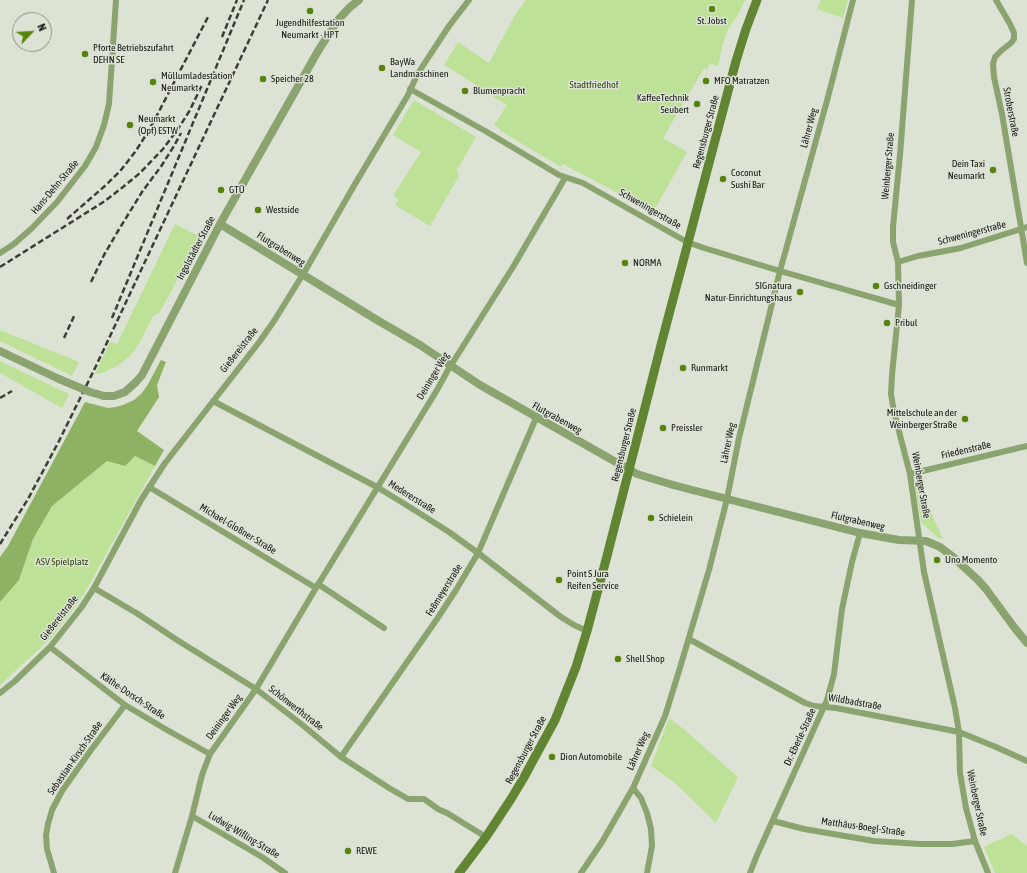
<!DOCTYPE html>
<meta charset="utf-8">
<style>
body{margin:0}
#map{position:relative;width:1027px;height:873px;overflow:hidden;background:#dce3d5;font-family:"Asap Condensed",sans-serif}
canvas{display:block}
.north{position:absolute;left:12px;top:12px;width:40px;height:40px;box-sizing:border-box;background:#dce3d5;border:1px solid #8c9287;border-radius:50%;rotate:65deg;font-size:11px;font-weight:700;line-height:16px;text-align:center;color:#151813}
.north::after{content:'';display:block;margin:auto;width:14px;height:18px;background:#58840e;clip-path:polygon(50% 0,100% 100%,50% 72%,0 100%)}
</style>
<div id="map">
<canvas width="1027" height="873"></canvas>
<div class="north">N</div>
</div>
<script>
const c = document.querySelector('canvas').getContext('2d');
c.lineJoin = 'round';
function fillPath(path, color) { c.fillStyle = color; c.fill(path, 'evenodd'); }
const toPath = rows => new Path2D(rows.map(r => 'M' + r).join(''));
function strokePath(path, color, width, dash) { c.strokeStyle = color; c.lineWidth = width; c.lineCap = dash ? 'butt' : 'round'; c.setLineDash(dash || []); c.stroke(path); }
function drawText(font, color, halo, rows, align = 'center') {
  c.font = font + ' "Asap Condensed",sans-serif'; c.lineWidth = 3; c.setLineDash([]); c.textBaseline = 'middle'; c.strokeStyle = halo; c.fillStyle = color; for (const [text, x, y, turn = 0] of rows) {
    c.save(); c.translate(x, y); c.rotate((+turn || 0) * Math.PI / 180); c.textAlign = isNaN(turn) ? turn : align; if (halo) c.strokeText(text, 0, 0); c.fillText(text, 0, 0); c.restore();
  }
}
fillPath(toPath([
 [526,0,745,0,738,15,728,29,722,47,718,66,710,64,707,70,704,68,663,138,687,152,653,212,563,164,561,167,499,130,500,129,494,125,507,105,493,97,495,93,491,90,489,93,486,91,484,94,475,88,476,85,444,65,458,42,489,63,515,15],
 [821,0,848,0,843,18,817,9],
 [414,100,476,137,457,170,459,176,430,226,395,205,399,199,393,196,421,152,393,135],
 [175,224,200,237,160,312,153,316,139,344,130,356,119,365,108,370,102,373,95,374,110,342,117,344],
 [0,330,79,362,72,376,0,341],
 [0,361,69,394,62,408,0,373],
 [135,456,155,466,84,594,75,607,52,637,0,685,0,602,19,580,33,539,52,506,107,461,125,466],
 [916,482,939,530,942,537,941,539,938,538,921,522,915,486],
 [669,718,685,730,738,777,716,823,675,783,651,766],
 [1012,834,1027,846,1027,873,995,873,984,847]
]), '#bde197');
fillPath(toPath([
 [161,360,166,362,157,385,159,397,137,431,164,450,155,466,135,456,125,466,107,461,52,506,33,539,19,580,0,602,0,557,8,546,85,402,108,408,116,407,123,405,134,400,141,394,147,386]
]), '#8db263');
strokePath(toPath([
 [912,0,900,155,893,227,893,242,898,262,899,305,892,375,891,394,894,412,910,474,924,572,955,708,959,732,960,773,966,808,975,841,988,873],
 [996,0,1010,24,1014,33,1014,39,1011,43,1002,50,995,57,993,64,994,77,1002,114,1027,263],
 [410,89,487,132,559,175,583,183,687,242,704,248,780,271,899,305],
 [0,253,14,244,32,228,57,202,85,166,96,147,104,125,109,104,116,0],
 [898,262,918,256,961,248,1027,227],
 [213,401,377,487,416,511,449,532,478,553,561,617,574,625,587,631],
 [910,474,1027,446],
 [149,487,316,588],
 [318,584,384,628],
 [94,588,138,614,177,640,256,689,300,723,341,757,389,788,408,799,424,799,438,809,447,813,486,837],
 [689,639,805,703,814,706,836,708,944,729,959,732,996,747,1027,761],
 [50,647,125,705,167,730,210,754],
 [0,693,15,681,50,647,81,608,94,588,141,500,165,463,260,341,274,321,305,271,355,184,408,95,417,75,426,61,449,26,469,0],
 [341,757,437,619,456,590,478,553,536,418],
 [633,788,641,798,647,813,651,829,652,846,647,873],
 [192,816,262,857,285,873],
 [773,821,804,829,874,841,920,844,952,844,975,841],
 [54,873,47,849,46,835,48,824,52,810,62,791,91,750,125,705],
 [175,873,192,816,202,775,210,754,256,689,316,588,437,390,448,370,513,267,565,178],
 [581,873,602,842,633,788,665,716,679,671,709,570,727,499,739,438,780,271,828,97,853,0],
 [750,873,757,855,827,700,834,674,842,609,852,562,860,533]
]), '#8aa36f', 6);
strokePath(toPath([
 [220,224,377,320,420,345,480,385,637,474,673,485,860,533,899,540,926,541,940,547,953,557,978,580,986,589,1014,627,1027,643],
 [0,351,59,379],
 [104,396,114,396,125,392,136,382,142,375,220,224,318,51,338,20,350,7,359,0]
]), '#8aa36f', 8);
strokePath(toPath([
 [459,873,486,837,511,799,523,779,555,720,576,667,587,631,607,556,662,341,736,61,746,29,757,0]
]), '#618532', 9);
strokePath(toPath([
 [222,37,237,0],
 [67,219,106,185,121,170,135,152,141,143,154,121,208,17],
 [0,267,105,201,123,187,140,173,163,149,178,129,190,110,202,85],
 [91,282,104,255,118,231,142,192,162,165,174,146,181,133],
 [112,318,244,0],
 [64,338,75,314],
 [0,398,12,391],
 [0,544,28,499,58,443,96,366,268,0]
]), '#3b3f38', 2.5, [6, 3]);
strokePath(toPath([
 [59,379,90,392,104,396]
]), '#8aa36f', 8);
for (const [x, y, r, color] of [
 [712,9,4,"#58840e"],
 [310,11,4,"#58840e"],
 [85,54,4,"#58840e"],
 [382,68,4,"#58840e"],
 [263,79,4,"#58840e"],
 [706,81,4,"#58840e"],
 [153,82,4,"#58840e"],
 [465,91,4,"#58840e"],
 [697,104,4,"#58840e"],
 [130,125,4,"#58840e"],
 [993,170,4,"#58840e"],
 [723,179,4,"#58840e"],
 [221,190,4,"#58840e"],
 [258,210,4,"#58840e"],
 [625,263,4,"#58840e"],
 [876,286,4,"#58840e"],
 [800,292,4,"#58840e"],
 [887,323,4,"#58840e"],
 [683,368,4,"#58840e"],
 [965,419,4,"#58840e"],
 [663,428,4,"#58840e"],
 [651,518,4,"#58840e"],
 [937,560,4,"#58840e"],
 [559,580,4,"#58840e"],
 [618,659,4,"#58840e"],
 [552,757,4,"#58840e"],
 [348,851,4,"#58840e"]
]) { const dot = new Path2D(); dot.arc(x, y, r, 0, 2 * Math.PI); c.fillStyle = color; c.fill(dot); strokePath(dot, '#dce3d5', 1.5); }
drawText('10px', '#151813', '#dce3d5', [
 ["St. Jobst",712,21,"center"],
 ["Jugendhilfestation",310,23,"center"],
 ["Neumarkt - HPT",310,35,"center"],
 ["Pforte Betriebszufahrt",93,48],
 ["DEHN SE",93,60],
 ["BayWa",390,62],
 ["Landmaschinen",390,74],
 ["Müllumladestation",161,76],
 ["Neumarkt",161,88],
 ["Speicher 28",271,79],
 ["MFO Matratzen",714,81],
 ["Blumenpracht",473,91],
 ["KaffeeTechnik",689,98,"right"],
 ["Seubert",689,110,"right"],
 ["Neumarkt",138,119],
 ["(Opf) ESTW",138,131],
 ["Dein Taxi",985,164,"right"],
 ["Neumarkt",985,176,"right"],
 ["Coconut",731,173],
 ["Sushi Bar",731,185],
 ["GTÜ",229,190],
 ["Westside",266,210],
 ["NORMA",633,263],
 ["SIGnatura",792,286,"right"],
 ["Natur-Einrichtungshaus",792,298,"right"],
 ["Gschneidinger",884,286],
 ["Pribul",895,323],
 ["Runmarkt",691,368],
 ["Mittelschule an der",957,413,"right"],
 ["Weinberger Straße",957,425,"right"],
 ["Preissler",671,428],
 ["Schielein",659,518],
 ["Uno Momento",945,560],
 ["Point S Jura",567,574],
 ["Reifen Service",567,586],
 ["Shell Shop",626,659],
 ["Dion Automobile",560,757],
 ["REWE",356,851]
], 'left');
drawText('10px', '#2f460c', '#dce3d5', [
 ["Stadtfriedhof",594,85],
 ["ASV Spielplatz",62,562]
]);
drawText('10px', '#151813', '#dce3d5', [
 ["Stroberstraße",1011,112,79],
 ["Lährer Weg",809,128,-75],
 ["Regensburger Straße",706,132,-75],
 ["Weinberger Straße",888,166,-85],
 ["Hans-Dehn-Straße",55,187,-50],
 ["Schweningerstraße",650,209,30],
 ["Schweningerstraße",972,233,-15],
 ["Ingolstädter Straße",196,248,-62],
 ["Flutgrabenweg",281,249,32],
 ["Gießereistraße",239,350,-52],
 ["Deininger Weg",433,376,-59],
 ["Flutgrabenweg",557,418,29],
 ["Lährer Weg",728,443,-78],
 ["Regensburger Straße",624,445,-76],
 ["Friedenstraße",966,450,-13],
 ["Weinberger Straße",921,485,80],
 ["Medererstraße",412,497,32],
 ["Flutgrabenweg",858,521,13],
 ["Michael-Gloßner-Straße",238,529,31],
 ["Feßmeyerstraße",444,590,-58],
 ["Gießereistraße",59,618,-52],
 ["Käthe-Dorsch-Straße",133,696,34],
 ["Wildbadstraße",855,702,10],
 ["Schönwerthstraße",296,708,38],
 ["Deininger Weg",224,717,-54],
 ["Dr.-Eberle-Straße",800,737,-65],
 ["Regensburger Straße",526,750,-62],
 ["Lährer Weg",638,751,-66],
 ["Sebastian-Kirsch-Straße",75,758,-55],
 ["Weinberger Straße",977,803,78],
 ["Matthäus-Boegl-Straße",863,827,8],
 ["Ludwig-Wifling-Straße",244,835,31]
]);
</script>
